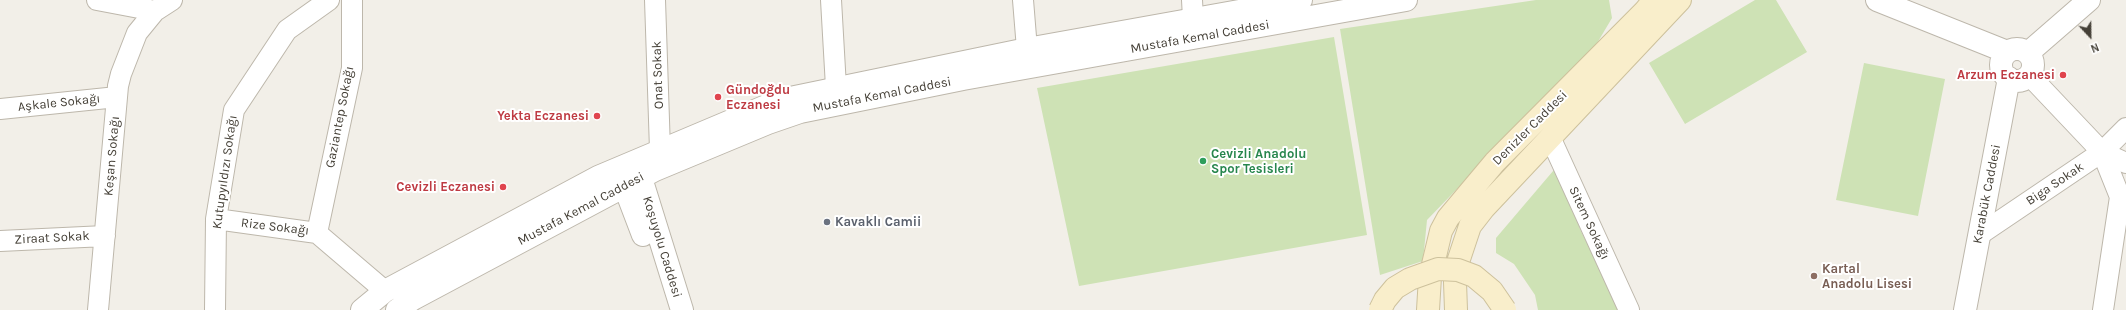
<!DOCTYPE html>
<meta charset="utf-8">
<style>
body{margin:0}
#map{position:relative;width:2126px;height:310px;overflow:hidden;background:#f2efe8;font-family:Karla,sans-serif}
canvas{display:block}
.north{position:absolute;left:2070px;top:16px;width:40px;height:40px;-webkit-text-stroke:3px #fff;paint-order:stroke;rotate:158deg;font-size:11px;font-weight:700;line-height:16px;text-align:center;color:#454037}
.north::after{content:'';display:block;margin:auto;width:14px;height:18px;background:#454037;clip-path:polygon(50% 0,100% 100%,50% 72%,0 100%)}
</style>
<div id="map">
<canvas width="2126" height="310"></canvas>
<div class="north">N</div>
</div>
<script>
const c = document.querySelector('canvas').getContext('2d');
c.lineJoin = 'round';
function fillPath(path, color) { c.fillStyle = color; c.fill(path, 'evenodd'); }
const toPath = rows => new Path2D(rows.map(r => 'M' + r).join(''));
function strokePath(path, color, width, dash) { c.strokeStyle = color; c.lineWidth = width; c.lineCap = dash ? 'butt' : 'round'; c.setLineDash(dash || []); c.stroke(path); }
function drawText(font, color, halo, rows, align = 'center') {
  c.font = font + ' Karla,sans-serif'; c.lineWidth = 4; c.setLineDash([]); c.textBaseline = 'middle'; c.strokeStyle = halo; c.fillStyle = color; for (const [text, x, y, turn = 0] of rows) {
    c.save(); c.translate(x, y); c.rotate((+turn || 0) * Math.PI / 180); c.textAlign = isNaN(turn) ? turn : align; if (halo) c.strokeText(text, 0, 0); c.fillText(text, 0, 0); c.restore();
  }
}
fillPath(toPath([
 [1536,0,1609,0,1612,18,1596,45,1427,220,1423,261,1380,275,1340,29],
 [1755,0,1776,0,1807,52,1685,124,1649,63],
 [1334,37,1367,235,1079,286,1037,88],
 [1864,63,1945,79,1918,216,1836,200],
 [1559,164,1580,229,1620,310,1538,310,1535,295,1514,264,1496,253,1496,238]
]), '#cee2b5');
const minor = toPath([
 [97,0,155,11],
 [655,0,660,150],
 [831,0,836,87],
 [1023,0,1027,49],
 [1192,0,1193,18],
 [2030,76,2102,152,2126,163],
 [0,109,117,97],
 [1550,137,1629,310],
 [2102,152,2120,197,2103,310],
 [216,219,317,233,385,291],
 [317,233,352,68,352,0],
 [1979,235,2102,152,2126,128],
 [0,241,105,236],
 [98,310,118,86,121,74,137,33,155,11,172,0],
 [215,310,216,219,234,110,287,30,329,0]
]);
const tertiary = toPath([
 [1877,0,2007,52],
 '2001 65a16 16 0 1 1 32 0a16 16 0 1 1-32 0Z',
 [2028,53,2089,0],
 [634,165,641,178,682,310],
 [619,172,643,235],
 [362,310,385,291,598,177,764,107,790,98,1027,49,1301,0],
 [397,310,413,299,655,170,768,123,800,112,963,79,1406,0],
 [1965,310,2009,78]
]);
const secondary = toPath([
 [1428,310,1430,277,1441,231,1448,218,1495,162,1645,11,1654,0],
 [1456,310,1455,282,1459,259,1470,226,1484,208,1680,0]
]);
strokePath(minor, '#bdb7ab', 22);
strokePath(tertiary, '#bdb7ab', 24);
strokePath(secondary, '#cdc19c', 24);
strokePath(minor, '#fff', 20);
strokePath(tertiary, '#fff', 22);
strokePath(secondary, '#f9eecb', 22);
const secondaryBridge = toPath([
 [1380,310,1385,300,1395,288,1410,279,1438,269,1458,270,1474,276,1492,291,1505,310]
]);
strokePath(secondaryBridge, '#cdc19c', 24, []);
strokePath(secondaryBridge, '#f9eecb', 22);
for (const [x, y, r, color] of [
 [2063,75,4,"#e0444e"],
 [718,97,4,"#e0444e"],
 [597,116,4,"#e0444e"],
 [1203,161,4,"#2e9e5b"],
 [503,187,4,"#e0444e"],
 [827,222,4,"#6b7280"],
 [1814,276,4,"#8d6e63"]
]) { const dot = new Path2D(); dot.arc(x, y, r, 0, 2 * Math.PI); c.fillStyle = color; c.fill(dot); strokePath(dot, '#fff', 1.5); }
drawText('13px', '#454037', '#fff', [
 ["Mustafa Kemal Caddesi",1200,37,-10],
 ["Onat Sokak",658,75,-92],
 ["Mustafa Kemal Caddesi",882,95,-11],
 ["Aşkale Sokağı",59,103,-6],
 ["Gaziantep Sokağı",340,117,-79],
 ["Denizler Caddesi",1530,128,-45],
 ["Keşan Sokağı",112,156,-85],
 ["Kutupyıldızı Sokağı",225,172,-82],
 ["Biga Sokak",2055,184,-34],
 ["Karabük Caddesi",1987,194,-79],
 ["Mustafa Kemal Caddesi",581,209,-28],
 ["Sitem Sokağı",1589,223,65],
 ["Rize Sokağı",275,227,7],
 ["Ziraat Sokak",52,238,-3],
 ["Koşuyolu Caddesi",662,247,73]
]);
drawText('bold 13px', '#be3a42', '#fff', [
 ["Arzum Eczanesi",2055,75],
 ["Gündoğdu",726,90,"left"],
 ["Eczanesi",726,105,"left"],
 ["Yekta Eczanesi",589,116],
 ["Cevizli Eczanesi",495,187]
], 'right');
drawText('bold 13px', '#27864d', '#fff', [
 ["Cevizli Anadolu",1211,154],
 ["Spor Tesisleri",1211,169]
], 'left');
drawText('bold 13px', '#5b616d', '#fff', [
 ["Kavaklı Camii",835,222]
], 'left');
drawText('bold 13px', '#785e54', '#fff', [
 ["Kartal",1822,269],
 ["Anadolu Lisesi",1822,284]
], 'left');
</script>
